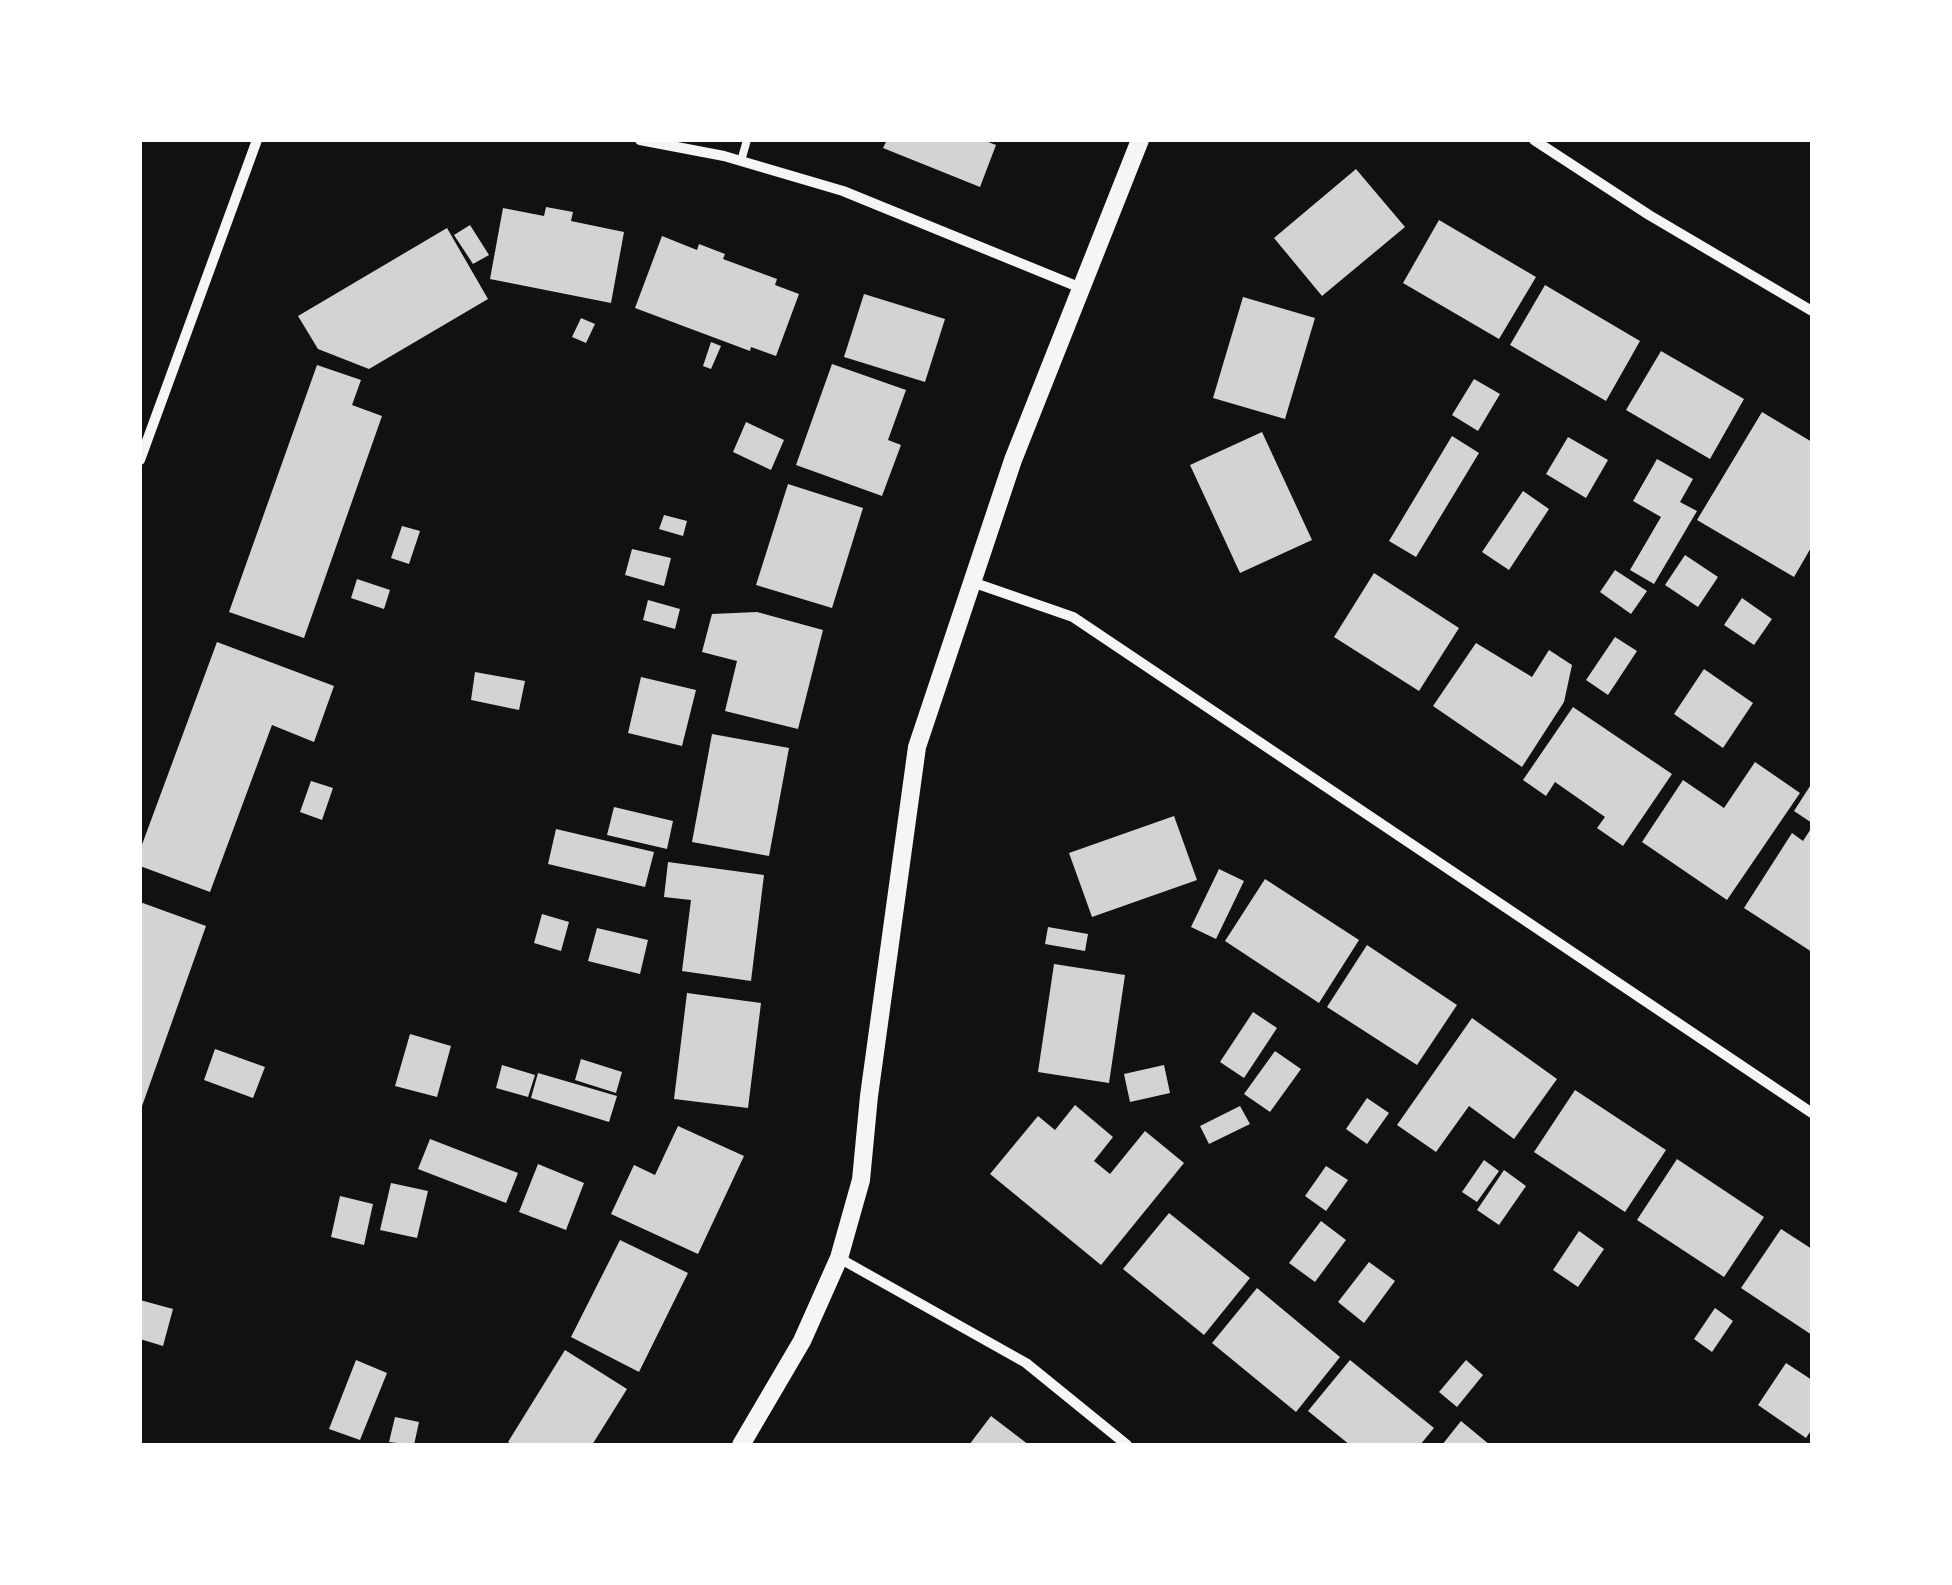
<!DOCTYPE html>
<style>
body{margin:0}
#map{position:relative;width:1952px;height:1585px;overflow:hidden;background:#111;font-family:Commissioner,sans-serif}
canvas{display:block}
.frame{position:absolute;inset:0;border:142px solid #fff;pointer-events:none}
</style>
<div id="map">
<canvas width="1952" height="1585"></canvas>
<div class="frame"></div>
</div>
<script>
const c = document.querySelector('canvas').getContext('2d');
c.lineJoin = 'round';
function fillPath(path, color) { c.fillStyle = color; c.fill(path, 'evenodd'); }
const toPath = rows => new Path2D(rows.map(r => 'M' + r).join(''));
function strokePath(path, color, width, dash) { c.strokeStyle = color; c.lineWidth = width; c.lineCap = dash ? 'butt' : 'round'; c.setLineDash(dash || []); c.stroke(path); }
fillPath(toPath([
 [887,140,983,140,996,145,980,187,883,148],
 [1356,169,1405,227,1322,296,1274,238],
 [546,207,573,212,571,221,624,232,611,303,490,279,503,208,544,216],
 [1439,220,1536,277,1499,339,1403,283],
 [470,225,489,255,473,264,454,235],
 [447,228,488,299,369,369,318,349,298,316],
 [662,236,697,250,699,244,725,254,723,259,777,279,775,285,799,294,776,356,751,347,750,351,635,308],
 [1545,285,1640,341,1606,401,1510,345],
 [864,294,945,319,925,382,844,357],
 [1243,297,1315,318,1285,419,1213,398],
 [581,318,595,324,586,343,572,337],
 [711,342,721,346,711,369,703,366],
 [1661,351,1744,399,1710,459,1626,410],
 [832,364,906,390,888,440,901,445,882,496,796,465],
 [317,365,361,380,352,405,382,416,304,638,229,612],
 [1474,379,1500,394,1478,431,1452,415],
 [1762,412,1812,442,1812,546,1794,577,1697,520],
 [746,422,784,440,771,470,733,452],
 [1262,432,1312,540,1240,573,1190,465],
 [1452,436,1479,453,1416,557,1389,541],
 [1568,437,1608,460,1586,498,1546,474],
 [1657,459,1693,479,1680,502,1697,511,1654,584,1630,570,1661,517,1633,501],
 [788,484,863,508,832,608,756,585],
 [1523,491,1549,509,1509,570,1482,552],
 [664,515,687,521,683,536,659,529],
 [402,526,420,531,409,564,391,558],
 [632,549,671,558,664,586,625,575],
 [1685,555,1718,577,1698,607,1665,585],
 [1615,570,1647,591,1631,614,1600,592],
 [1374,573,1459,628,1419,691,1334,637],
 [357,579,390,590,384,609,351,598],
 [1742,598,1772,619,1754,645,1724,625],
 [648,600,680,609,675,629,643,620],
 [757,612,823,630,798,729,725,711,737,661,702,652,712,614],
 [1615,637,1637,651,1608,695,1586,680],
 [217,642,334,686,314,742,272,725,210,892,140,866,140,850],
 [1476,643,1532,677,1549,650,1572,665,1564,702,1522,767,1433,706],
 [1704,669,1753,703,1723,748,1674,714],
 [475,672,525,681,519,710,471,700],
 [641,677,696,690,682,746,628,733],
 [1573,707,1672,774,1623,846,1597,828,1605,817,1555,782,1546,796,1523,780],
 [712,734,789,748,769,856,692,842],
 [1755,762,1800,793,1727,900,1642,842,1683,780,1724,808],
 [311,781,333,788,322,820,300,812],
 [1812,783,1812,823,1794,811],
 [614,807,673,821,667,849,607,835],
 [1174,816,1197,880,1092,917,1069,853],
 [1812,827,1812,952,1744,908,1792,833,1803,841],
 [556,829,654,852,645,887,548,864],
 [668,862,764,875,751,981,682,971,691,900,664,897],
 [1219,869,1244,881,1216,939,1191,927],
 [1265,879,1359,940,1319,1003,1225,941],
 [140,902,206,926,141,1109,140,1109],
 [542,914,569,922,561,951,534,943],
 [1048,927,1088,934,1085,951,1045,944],
 [597,928,648,940,640,974,588,961],
 [1367,945,1457,1005,1417,1065,1327,1007],
 [1054,964,1125,975,1109,1083,1038,1072],
 [687,993,761,1003,748,1108,674,1099],
 [1253,1012,1277,1028,1244,1078,1220,1062],
 [1472,1018,1557,1079,1514,1139,1469,1106,1436,1152,1397,1125],
 [410,1034,451,1046,437,1097,395,1086],
 [215,1049,265,1067,253,1098,204,1080],
 [1275,1051,1301,1069,1270,1112,1244,1094],
 [581,1059,622,1072,616,1093,575,1080],
 [502,1065,535,1075,528,1097,496,1088],
 [1164,1065,1170,1093,1130,1102,1124,1074],
 [538,1073,617,1096,609,1122,531,1098],
 [1575,1090,1666,1150,1625,1212,1534,1152],
 [1367,1098,1389,1113,1367,1144,1346,1129],
 [1075,1105,1113,1137,1094,1161,1110,1174,1145,1131,1184,1163,1101,1265,990,1174,1038,1116,1055,1130],
 [1240,1106,1250,1124,1209,1144,1200,1126],
 [678,1126,744,1156,698,1254,611,1214,634,1165,655,1175],
 [430,1139,518,1173,506,1203,418,1169],
 [1677,1159,1764,1217,1724,1277,1637,1220],
 [1484,1160,1499,1171,1477,1202,1462,1192],
 [538,1164,584,1183,566,1230,519,1212],
 [1326,1166,1348,1180,1326,1211,1305,1196],
 [1504,1170,1526,1186,1499,1225,1477,1210],
 [391,1183,428,1191,417,1238,380,1230],
 [340,1196,373,1204,364,1245,331,1237],
 [1169,1213,1250,1278,1204,1335,1123,1269],
 [1321,1221,1346,1240,1315,1282,1289,1263],
 [1781,1229,1812,1249,1812,1335,1741,1288],
 [1579,1231,1604,1249,1578,1287,1553,1270],
 [620,1240,688,1273,639,1372,571,1337],
 [1369,1262,1395,1281,1364,1323,1338,1302],
 [1257,1288,1340,1357,1296,1412,1212,1343],
 [140,1300,173,1309,163,1346,140,1339],
 [1715,1308,1733,1321,1712,1352,1694,1339],
 [565,1350,627,1389,592,1445,513,1445,508,1442],
 [356,1360,387,1373,360,1440,329,1429],
 [1350,1360,1434,1428,1420,1445,1350,1445,1308,1411],
 [1466,1360,1483,1375,1457,1407,1439,1392],
 [1786,1363,1812,1380,1812,1429,1806,1438,1758,1405],
 [991,1416,1029,1445,969,1445],
 [395,1417,419,1422,414,1445,389,1442],
 [1461,1421,1490,1445,1442,1445]
]), '#d3d3d3');
strokePath(toPath([
 [741,161,747,140]
]), '#f5f5f5', 8);
strokePath(toPath([
 [640,140,724,156,843,191,1081,288],
 [1534,140,1649,215,1812,311],
 [140,460,257,140],
 [972,582,1073,617,1812,1113],
 [839,1258,1026,1363,1127,1445]
]), '#f5f5f5', 10);
strokePath(toPath([
 [741,1445,802,1341,839,1258,861,1180,869,1096,917,747,1013,460,1140,140]
]), '#f5f5f5', 18);
</script>
